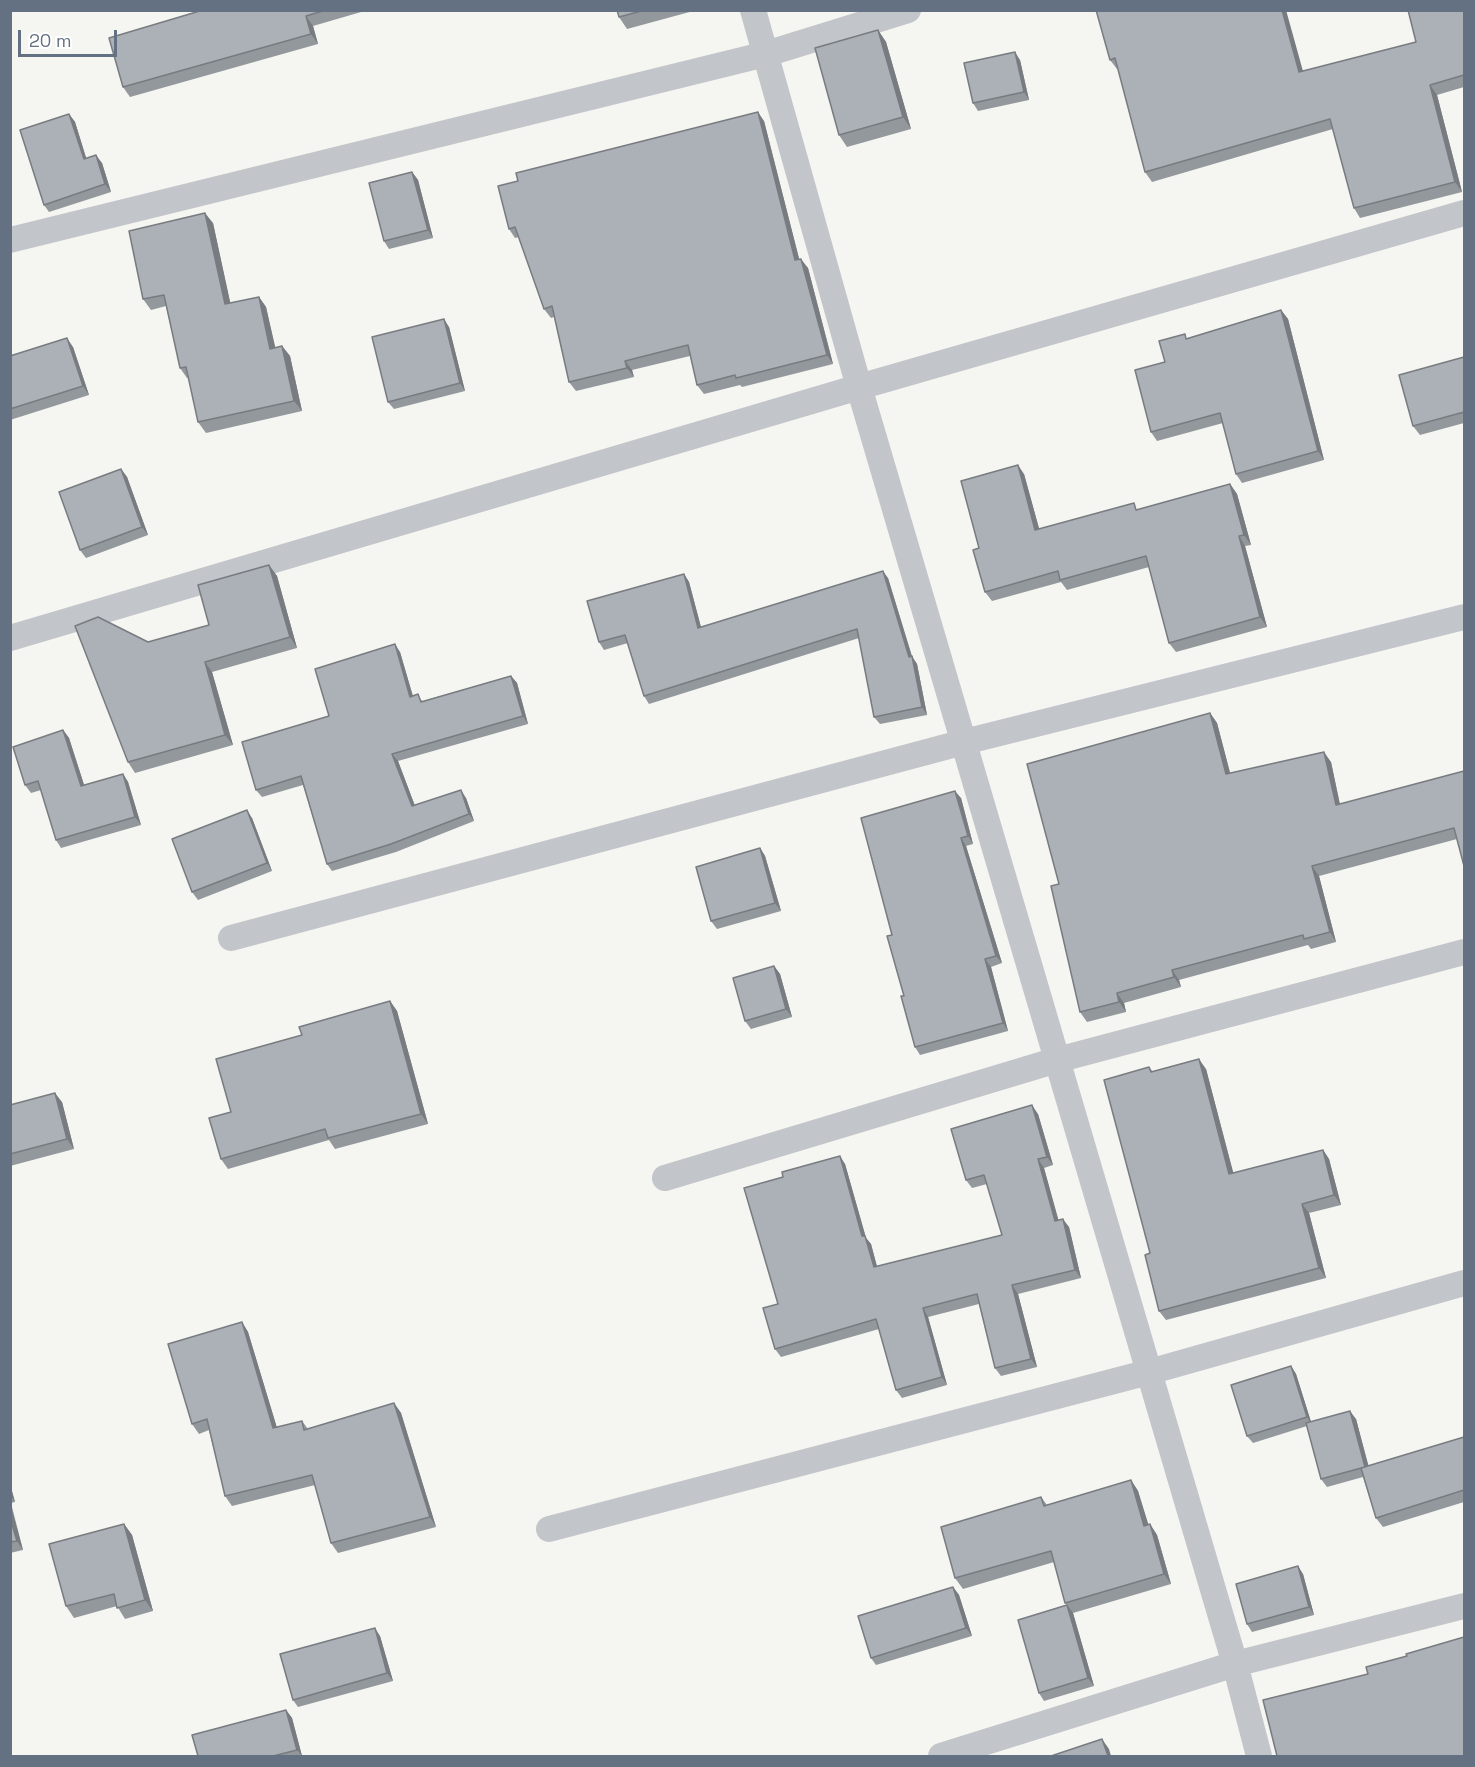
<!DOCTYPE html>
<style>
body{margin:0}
#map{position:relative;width:1475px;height:1767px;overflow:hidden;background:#f5f5f1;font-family:"Space Grotesk",sans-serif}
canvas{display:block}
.frame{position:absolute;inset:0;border:12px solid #647182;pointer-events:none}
.scale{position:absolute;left:18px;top:30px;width:99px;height:27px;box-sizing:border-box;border:3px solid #647182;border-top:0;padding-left:8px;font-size:18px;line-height:21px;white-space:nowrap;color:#647182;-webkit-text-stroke:4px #fff;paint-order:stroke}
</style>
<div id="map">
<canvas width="1475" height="1767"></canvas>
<div class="frame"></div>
<div class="scale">20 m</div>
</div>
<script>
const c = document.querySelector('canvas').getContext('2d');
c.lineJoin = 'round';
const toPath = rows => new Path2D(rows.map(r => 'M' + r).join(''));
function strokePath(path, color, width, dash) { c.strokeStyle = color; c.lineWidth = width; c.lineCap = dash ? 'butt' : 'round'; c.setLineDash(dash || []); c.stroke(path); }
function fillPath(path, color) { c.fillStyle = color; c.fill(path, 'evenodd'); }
strokePath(toPath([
 [753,10,859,387,1235,1664,1259,1756],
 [10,240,766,54,908,10],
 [10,638,859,387,1464,213],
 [231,938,964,742,1464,617],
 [665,1178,1057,1060,1464,952],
 [549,1529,1149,1372,1464,1283],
 [941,1756,1235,1664,1464,1606]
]), '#c2c5c9', 26);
fillPath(toPath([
 [203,10,368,10,313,26,318,44,130,97,123,87],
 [617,10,697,10,627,29,619,17],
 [1096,10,1303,71,1416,42,1464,10,1464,87,1437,95,1462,192,1360,218,1354,208,1333,129,1152,182,1145,172,1118,69,1117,69,1110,60],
 [878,30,886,42,911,129,847,147,839,135],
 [1020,60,1029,100,978,111,973,103],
 [69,114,75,122,86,158,102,163,111,192,49,212,44,205],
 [764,121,799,259,808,268,833,364,742,387,740,385,704,394,697,385,690,356,632,370,634,377,576,391,569,382,554,317,551,318,544,309,519,237,515,238,509,229],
 [412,172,418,180,433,238,389,249,384,241],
 [213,223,230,303,259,297,266,307,275,348,282,346,290,356,302,411,206,433,198,422,189,378,187,378,180,368,166,306,151,310,143,299],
 [1281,310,1288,319,1324,460,1242,483,1236,474,1223,423,1157,441,1151,432,1165,362,1188,338],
 [449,327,465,391,394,409,388,402],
 [73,347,89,395,10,420,10,356],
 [1464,357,1464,423,1420,435,1413,426],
 [121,469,127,477,148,535,86,558,80,550],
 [1024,474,1039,529,1139,510,1230,484,1237,494,1251,545,1245,546,1267,627,1176,652,1169,643,1149,567,1067,590,1061,582,992,601,985,592,979,548],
 [269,565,277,576,297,648,212,672,233,745,135,773,128,762,148,642,209,625],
 [684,574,689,582,701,627,888,578,912,656,917,664,927,715,880,724,874,717,859,638,649,704,644,696,628,643,604,650,599,642],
 [400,652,413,696,423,701,511,676,517,683,528,724,398,761,415,806,466,798,474,821,396,852,332,871,327,864,303,785,262,797,256,790,329,716],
 [1210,713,1217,723,1230,773,1331,762,1340,804,1464,771,1457,839,1319,876,1336,942,1311,949,1308,945,1179,980,1181,987,1124,1003,1126,1012,1087,1022,1080,1012,1059,884],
 [63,730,69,738,84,785,123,774,128,782,141,825,61,848,56,840,41,790,31,793,25,785],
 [961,798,973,844,966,846,1002,963,991,967,1008,1031,920,1055,915,1047,892,935],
 [252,818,272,871,198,900,192,892],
 [760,848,765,856,781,911,717,929,711,921],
 [774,966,780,974,792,1017,751,1029,745,1021],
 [390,1001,397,1011,428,1124,335,1149,329,1140,228,1169,221,1159,231,1112,302,1035],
 [1149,1067,1153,1072,1206,1069,1233,1173,1323,1150,1329,1159,1341,1205,1309,1213,1326,1278,1166,1320,1159,1311,1150,1253],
 [62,1102,74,1149,10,1166,10,1105],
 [1038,1114,1053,1165,1044,1168,1058,1220,1069,1227,1081,1278,1018,1294,1037,1367,1001,1376,995,1368,979,1304,928,1317,947,1385,902,1398,896,1390,879,1329,781,1357,775,1349,778,1304,845,1164,866,1238,871,1244,877,1266,1002,1235,987,1184,972,1188,966,1180],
 [242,1322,248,1332,277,1428,302,1421,308,1429,394,1403,401,1413,436,1527,338,1553,331,1543,315,1485,232,1506,225,1496,209,1430,199,1434,192,1424],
 [1291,1366,1296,1374,1311,1422,1356,1419,1368,1466,1464,1437,1464,1502,1383,1527,1376,1518,1363,1477,1327,1487,1321,1479,1307,1426,1253,1443,1247,1436],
 [1131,1480,1138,1491,1148,1525,1150,1524,1157,1535,1171,1584,1073,1613,1094,1686,1044,1701,1039,1693,1067,1605,1065,1603,1054,1562,963,1589,955,1578,1041,1497,1047,1505],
 [10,1484,15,1502,11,1503,23,1550,10,1553],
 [124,1524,132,1535,153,1611,125,1619,117,1606,74,1618,66,1606],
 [1303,1574,1314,1615,1252,1632,1247,1624],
 [953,1587,959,1595,972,1636,876,1665,871,1658],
 [380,1636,393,1681,298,1707,293,1700],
 [286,1710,292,1718,302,1756,198,1756]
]), '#93989d');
fillPath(toPath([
 [1282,10,1286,10,1306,82,1299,72],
 [306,16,313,26,318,44,311,34],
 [878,30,886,42,911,129,903,117],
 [1015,52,1020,60,1029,100,1024,92],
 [1430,85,1437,95,1462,192,1455,182],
 [758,112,764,121,802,270,795,260],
 [69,114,75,122,89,167,84,159],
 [96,155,102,163,111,192,105,184],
 [412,172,418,180,433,238,428,230],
 [205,213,213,223,233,315,225,304],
 [801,259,808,268,833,364,827,355],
 [259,297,266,307,278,359,270,349],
 [1281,310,1288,319,1324,460,1318,451],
 [444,319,449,327,465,391,460,383],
 [67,338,73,347,89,395,83,386],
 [282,346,290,356,302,411,294,401],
 [625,361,632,370,634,377,627,368],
 [1018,465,1024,474,1042,539,1035,530],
 [121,469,127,477,148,535,142,527],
 [1230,484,1237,494,1251,545,1244,535],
 [1239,536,1245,546,1267,627,1260,617],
 [269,565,277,576,297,648,290,637],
 [883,571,888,578,912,657,917,664,927,715,922,707,909,657],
 [684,574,689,582,703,635,698,628],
 [395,644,400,652,415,704,410,697],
 [205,662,212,672,233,745,225,735],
 [511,676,517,683,528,724,523,716],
 [1210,713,1217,723,1233,784,1226,774],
 [63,730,69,738,87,794,81,786],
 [1324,752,1331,762,1342,815,1336,805],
 [392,754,398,761,418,814,412,806],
 [123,774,128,782,141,825,135,817],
 [461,790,466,798,474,821,469,814],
 [955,791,961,798,973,844,968,836],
 [247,810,252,818,272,871,267,863],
 [961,838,966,846,1002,963,996,956],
 [760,848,765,856,781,911,775,903],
 [1312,866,1319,876,1336,942,1330,932],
 [985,959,991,967,1008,1031,1003,1023],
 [774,966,780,974,792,1017,786,1009],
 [1172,970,1179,980,1181,987,1174,977],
 [1117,993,1124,1003,1126,1012,1119,1002],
 [390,1001,397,1011,428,1124,421,1114],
 [1199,1059,1206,1069,1236,1183,1229,1174],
 [55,1093,62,1102,74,1149,67,1139],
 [1032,1105,1038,1114,1053,1165,1047,1157],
 [1323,1150,1329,1159,1341,1205,1334,1195],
 [840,1156,845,1164,866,1238,871,1244,879,1275,874,1267,862,1236],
 [1038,1159,1044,1168,1061,1229,1055,1221],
 [1302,1204,1309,1213,1326,1278,1319,1268],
 [1063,1219,1069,1227,1081,1278,1075,1270],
 [1012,1285,1018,1294,1037,1367,1031,1359],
 [923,1308,928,1317,947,1385,942,1377],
 [242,1322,248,1332,280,1438,273,1428],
 [1291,1366,1296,1374,1312,1425,1307,1417],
 [394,1403,401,1413,436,1527,430,1517],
 [1350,1411,1356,1419,1371,1475,1365,1467],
 [1131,1480,1138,1491,1152,1536,1144,1526],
 [10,1484,15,1502,10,1495],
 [10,1503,23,1550,17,1541,10,1518],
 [124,1524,132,1535,153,1611,145,1600],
 [1150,1524,1157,1535,1171,1584,1164,1574],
 [1298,1566,1303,1574,1314,1615,1309,1607],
 [953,1587,959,1595,972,1636,966,1628],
 [1067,1605,1073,1613,1094,1686,1088,1678],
 [375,1628,380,1636,393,1681,387,1673],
 [286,1710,292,1718,302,1756,297,1750],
 [1102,1739,1109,1749,1111,1756,1108,1756]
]), '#787c80');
const building = toPath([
 [203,10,326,10,306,16,311,34,123,87,109,38,203,10],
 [617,10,645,10,619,17,617,10],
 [1096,10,1282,10,1299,72,1416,42,1408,10,1464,10,1464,75,1430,85,1455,182,1354,208,1330,119,1145,172,1115,58,1110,60,1096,10],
 [878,30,903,117,839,135,815,48,878,30],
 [1015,52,1024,92,973,103,964,63,1015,52],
 [758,112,795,260,801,259,827,355,736,378,735,375,697,385,688,345,625,361,627,368,569,382,552,306,544,309,515,227,509,229,498,186,518,181,516,173,758,112],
 [69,114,84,159,96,155,105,184,44,205,20,130,69,114],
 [412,172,428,230,384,241,369,183,412,172],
 [205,213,225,304,259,297,270,349,282,346,294,401,198,422,186,367,180,368,164,295,143,299,129,231,205,213],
 [1281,310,1318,451,1236,474,1220,413,1151,432,1135,370,1165,362,1159,341,1185,334,1186,339,1281,310],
 [444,319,460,383,388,402,372,337,444,319],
 [67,338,83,386,10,409,10,356,67,338],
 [1464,357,1464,412,1413,426,1399,375,1464,357],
 [1018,465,1035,530,1134,503,1136,510,1230,484,1244,535,1239,536,1260,617,1169,643,1146,556,1060,580,1058,571,985,592,973,550,979,548,961,481,1018,465],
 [121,469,142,527,80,550,59,492,121,469],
 [269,565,290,637,205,662,225,735,128,762,75,626,98,617,148,642,209,625,198,585,269,565],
 [883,571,909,657,912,656,922,707,874,717,857,629,644,696,625,635,599,642,587,601,684,574,698,628,883,571],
 [395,644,410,697,418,694,421,702,511,676,523,716,392,754,412,806,461,790,469,814,391,844,327,864,301,776,256,790,242,742,329,716,315,669,395,644],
 [1210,713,1226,774,1324,752,1336,805,1464,771,1464,866,1454,828,1312,866,1330,932,1304,939,1303,935,1172,970,1174,977,1117,993,1119,1002,1080,1012,1051,886,1059,884,1027,764,1210,713],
 [63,730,81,786,123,774,135,817,56,840,38,781,25,785,13,747,63,730],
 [955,791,968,836,961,838,996,956,985,959,1003,1023,915,1047,901,996,904,996,887,936,892,935,861,818,955,791],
 [247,810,267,863,192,892,172,839,247,810],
 [760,848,775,903,711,921,696,867,760,848],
 [774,966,786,1009,745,1021,733,978,774,966],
 [390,1001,421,1114,328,1138,325,1129,221,1159,209,1118,231,1112,216,1059,302,1035,299,1027,390,1001],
 [1199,1059,1229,1174,1323,1150,1334,1195,1302,1204,1319,1268,1159,1311,1145,1255,1150,1253,1104,1080,1149,1067,1151,1072,1199,1059],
 [55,1093,67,1139,10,1154,10,1105,55,1093],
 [1032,1105,1047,1157,1038,1159,1055,1221,1063,1219,1075,1270,1012,1285,1031,1359,995,1368,977,1294,923,1308,942,1377,896,1390,876,1319,775,1349,763,1308,778,1304,744,1188,783,1177,782,1172,840,1156,862,1236,865,1236,874,1267,1002,1235,984,1175,966,1180,951,1129,1032,1105],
 [242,1322,273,1428,302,1421,304,1430,394,1403,430,1517,331,1543,312,1475,225,1496,207,1419,192,1424,168,1344,242,1322],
 [1291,1366,1307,1417,1247,1436,1231,1385,1291,1366],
 [1350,1411,1365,1467,1321,1479,1306,1423,1350,1411],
 [1464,1437,1464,1490,1376,1518,1361,1468,1464,1437],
 [1131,1480,1144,1526,1150,1524,1164,1574,1065,1603,1051,1551,955,1578,941,1527,1041,1497,1044,1506,1131,1480],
 [10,1518,17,1541,10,1542,10,1518],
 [124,1524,145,1600,117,1608,114,1594,66,1606,49,1544,124,1524],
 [1298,1566,1309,1607,1247,1624,1236,1584,1298,1566],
 [953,1587,966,1628,871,1658,858,1616,953,1587],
 [1067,1605,1088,1678,1039,1693,1018,1620,1067,1605],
 [375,1628,387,1673,293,1700,280,1654,375,1628],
 [1464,1637,1464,1756,1277,1756,1263,1700,1368,1674,1366,1667,1407,1656,1406,1654,1464,1637],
 [286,1710,297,1750,273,1756,198,1756,192,1735,286,1710],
 [1102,1739,1108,1756,1051,1756,1102,1739]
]);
fillPath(building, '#abb1b7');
strokePath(building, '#787c80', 1.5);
</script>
